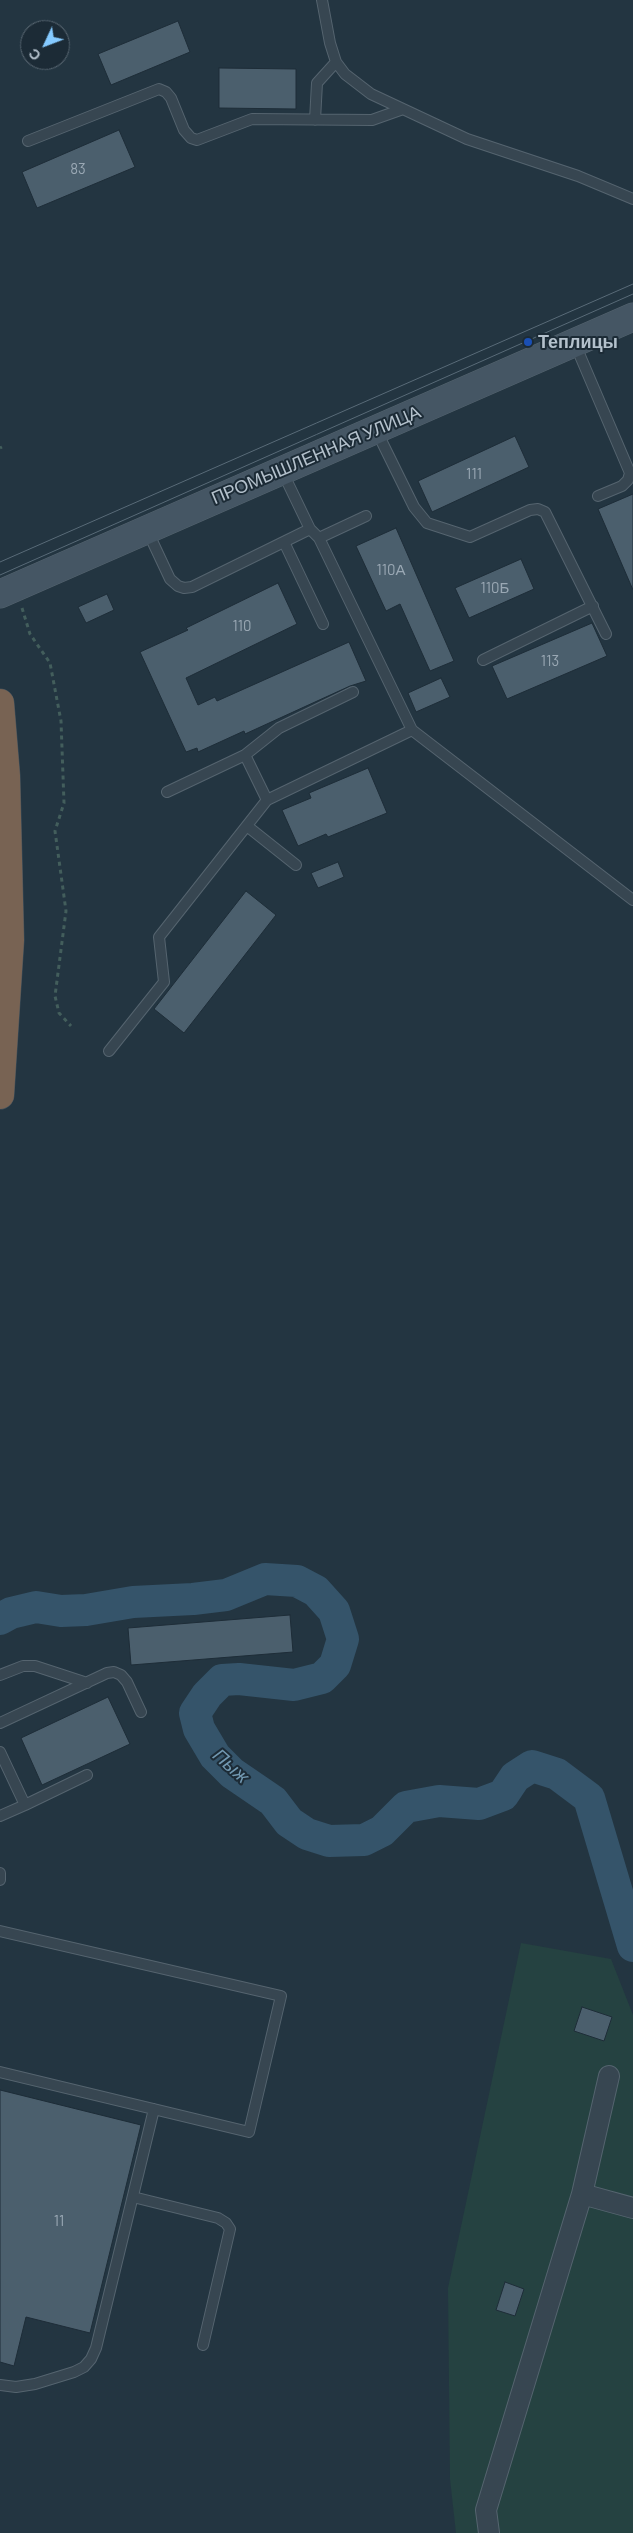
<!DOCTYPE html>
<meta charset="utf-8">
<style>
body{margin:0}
#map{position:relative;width:633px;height:2533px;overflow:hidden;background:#233541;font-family:Barlow,sans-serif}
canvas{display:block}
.north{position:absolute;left:20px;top:20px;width:50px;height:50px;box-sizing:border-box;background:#1c2b36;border:1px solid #596772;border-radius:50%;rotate:227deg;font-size:14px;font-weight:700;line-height:20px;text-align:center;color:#b4c1cc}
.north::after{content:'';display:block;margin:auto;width:18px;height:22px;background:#85caff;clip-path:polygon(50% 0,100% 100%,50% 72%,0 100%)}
</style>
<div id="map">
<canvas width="633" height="2533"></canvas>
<div class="north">С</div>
</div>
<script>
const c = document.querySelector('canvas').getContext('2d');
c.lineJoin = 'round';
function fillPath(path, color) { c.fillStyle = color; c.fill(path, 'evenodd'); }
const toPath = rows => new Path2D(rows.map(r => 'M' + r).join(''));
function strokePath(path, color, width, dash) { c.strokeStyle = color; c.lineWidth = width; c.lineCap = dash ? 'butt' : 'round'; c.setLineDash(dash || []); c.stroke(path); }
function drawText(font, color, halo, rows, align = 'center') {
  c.font = font + ' Barlow,sans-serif'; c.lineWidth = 4; c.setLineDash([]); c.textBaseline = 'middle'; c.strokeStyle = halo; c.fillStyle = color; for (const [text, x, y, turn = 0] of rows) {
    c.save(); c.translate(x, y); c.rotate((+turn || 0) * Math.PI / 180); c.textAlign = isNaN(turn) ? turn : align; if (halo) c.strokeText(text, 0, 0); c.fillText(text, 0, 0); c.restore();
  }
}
fillPath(toPath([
 [521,1943,611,1959,633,2015,633,2533,456,2533,450,2479,448,2288]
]), '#254241');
strokePath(toPath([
 [0,1619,11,1613,36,1607,61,1611,86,1610,133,1602,193,1599,226,1595,265,1579,297,1581,316,1591,334,1611,343,1639,335,1665,322,1678,294,1685,239,1679,222,1680,207,1695,195,1713,199,1729,215,1756,232,1773,273,1801,289,1822,307,1834,329,1841,364,1840,382,1831,406,1807,439,1801,479,1804,503,1795,515,1777,532,1766,557,1774,589,1798,633,1946]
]), '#35546a', 32);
const building = toPath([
 [178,21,190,52,111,85,98,54,178,21],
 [219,68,296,69,296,109,219,108,219,68],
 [119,130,135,167,37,208,22,172,119,130],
 [515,436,529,467,432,512,418,481,515,436],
 [633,494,633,590,598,509,633,494],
 [396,528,454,661,430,671,400,604,386,611,356,546,396,528],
 [521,559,534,589,469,618,455,588,521,559],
 [278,583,297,624,186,678,198,705,215,697,217,701,349,642,366,681,350,686,245,734,244,731,198,752,197,748,186,752,140,652,188,630,186,628,278,583],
 [107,594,114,610,86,623,78,607,107,594],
 [592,623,607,656,507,699,492,666,592,623],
 [441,678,450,697,416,712,408,693,441,678],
 [368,768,387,813,328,837,326,834,298,846,282,810,311,798,309,793,368,768],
 [338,862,344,877,318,888,311,873,338,862],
 [246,891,276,915,184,1033,154,1009,246,891],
 [290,1615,293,1652,131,1665,128,1628,290,1615],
 [108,1697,130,1744,42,1785,21,1738,108,1697],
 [582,2007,612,2017,604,2041,574,2031,582,2007],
 [0,2090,141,2125,90,2333,26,2317,14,2366,0,2362,0,2090],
 [505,2282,524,2289,515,2316,496,2310,505,2282]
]);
fillPath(building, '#4b5f6d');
strokePath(building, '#1e2d38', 1);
const lane = toPath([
 [322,0,330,43,336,62,345,74,371,94,467,139,578,176,633,199],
 [315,120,317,83,336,62],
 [28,141,159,89,166,92,171,98,184,130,191,138,197,140,252,119,372,120,403,109],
 [575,344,630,473,628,480,622,486,598,496],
 [376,430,414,507,427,523,470,537,530,510,538,509,545,512,606,634],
 [147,530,170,579,178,586,184,588,192,587,310,529],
 [319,538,366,516],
 [284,542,323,624],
 [483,660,593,606],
 [412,730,633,900],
 [245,755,279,728,353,692],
 [167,792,245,755,267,800],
 [247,826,296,865],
 [109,1051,164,982,159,937,267,800,412,730,319,538,310,529,283,473],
 [0,1675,23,1666,35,1666,87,1683],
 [0,1723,107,1673,114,1672,121,1675,127,1682,141,1712],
 [0,1752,25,1805,87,1775],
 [0,1816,25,1805],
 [0,1873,0,1880],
 [0,1931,281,1996,249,2132,0,2072],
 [133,2197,218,2218,226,2223,230,2229,203,2345],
 [0,2385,16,2387,35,2384,74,2372,84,2367,91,2359,96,2348,154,2109]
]);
const street = toPath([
 [582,2194,633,2208],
 [489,2533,486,2510,582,2194,609,2076]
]);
const secondary = toPath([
 [0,594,633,317]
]);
const highway = toPath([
 [0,703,6,776,10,940,0,1095]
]);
strokePath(lane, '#55646f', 12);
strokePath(street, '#55646f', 22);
strokePath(secondary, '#55646f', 29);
strokePath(highway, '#42515c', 29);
strokePath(toPath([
 [0,448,2,447],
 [22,608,30,634,50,663,61,721,64,803,55,831,66,911,55,996,59,1013,71,1026]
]), '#435e5c', 3, [4, 4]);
strokePath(lane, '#374651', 10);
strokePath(street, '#374651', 20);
strokePath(secondary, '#455664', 28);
strokePath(highway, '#786353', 28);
strokePath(toPath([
 [0,562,633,284],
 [0,575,633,294]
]), '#596b78', 1);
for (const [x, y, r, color] of [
 [528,342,5,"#1a4fb4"]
]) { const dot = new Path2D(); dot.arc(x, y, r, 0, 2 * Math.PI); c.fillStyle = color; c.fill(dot); strokePath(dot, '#1c2b36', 2); }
drawText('15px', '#9aa8b4', null, [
 ["83",78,169],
 ["111",474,474],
 ["110А",391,570],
 ["110Б",495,588],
 ["110",242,626],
 ["113",550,661],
 ["11",59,2221]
]);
drawText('bold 18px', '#b4c1cc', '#1c2b36', [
 ["Теплицы",538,342]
], 'left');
drawText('18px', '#b4c1cc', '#1c2b36', [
 ["ПРОМЫШЛЕННАЯ УЛИЦА",316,455,-23]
]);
drawText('italic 19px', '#7198b1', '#1c2b36', [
 ["Пыж",231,1766,42]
]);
</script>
